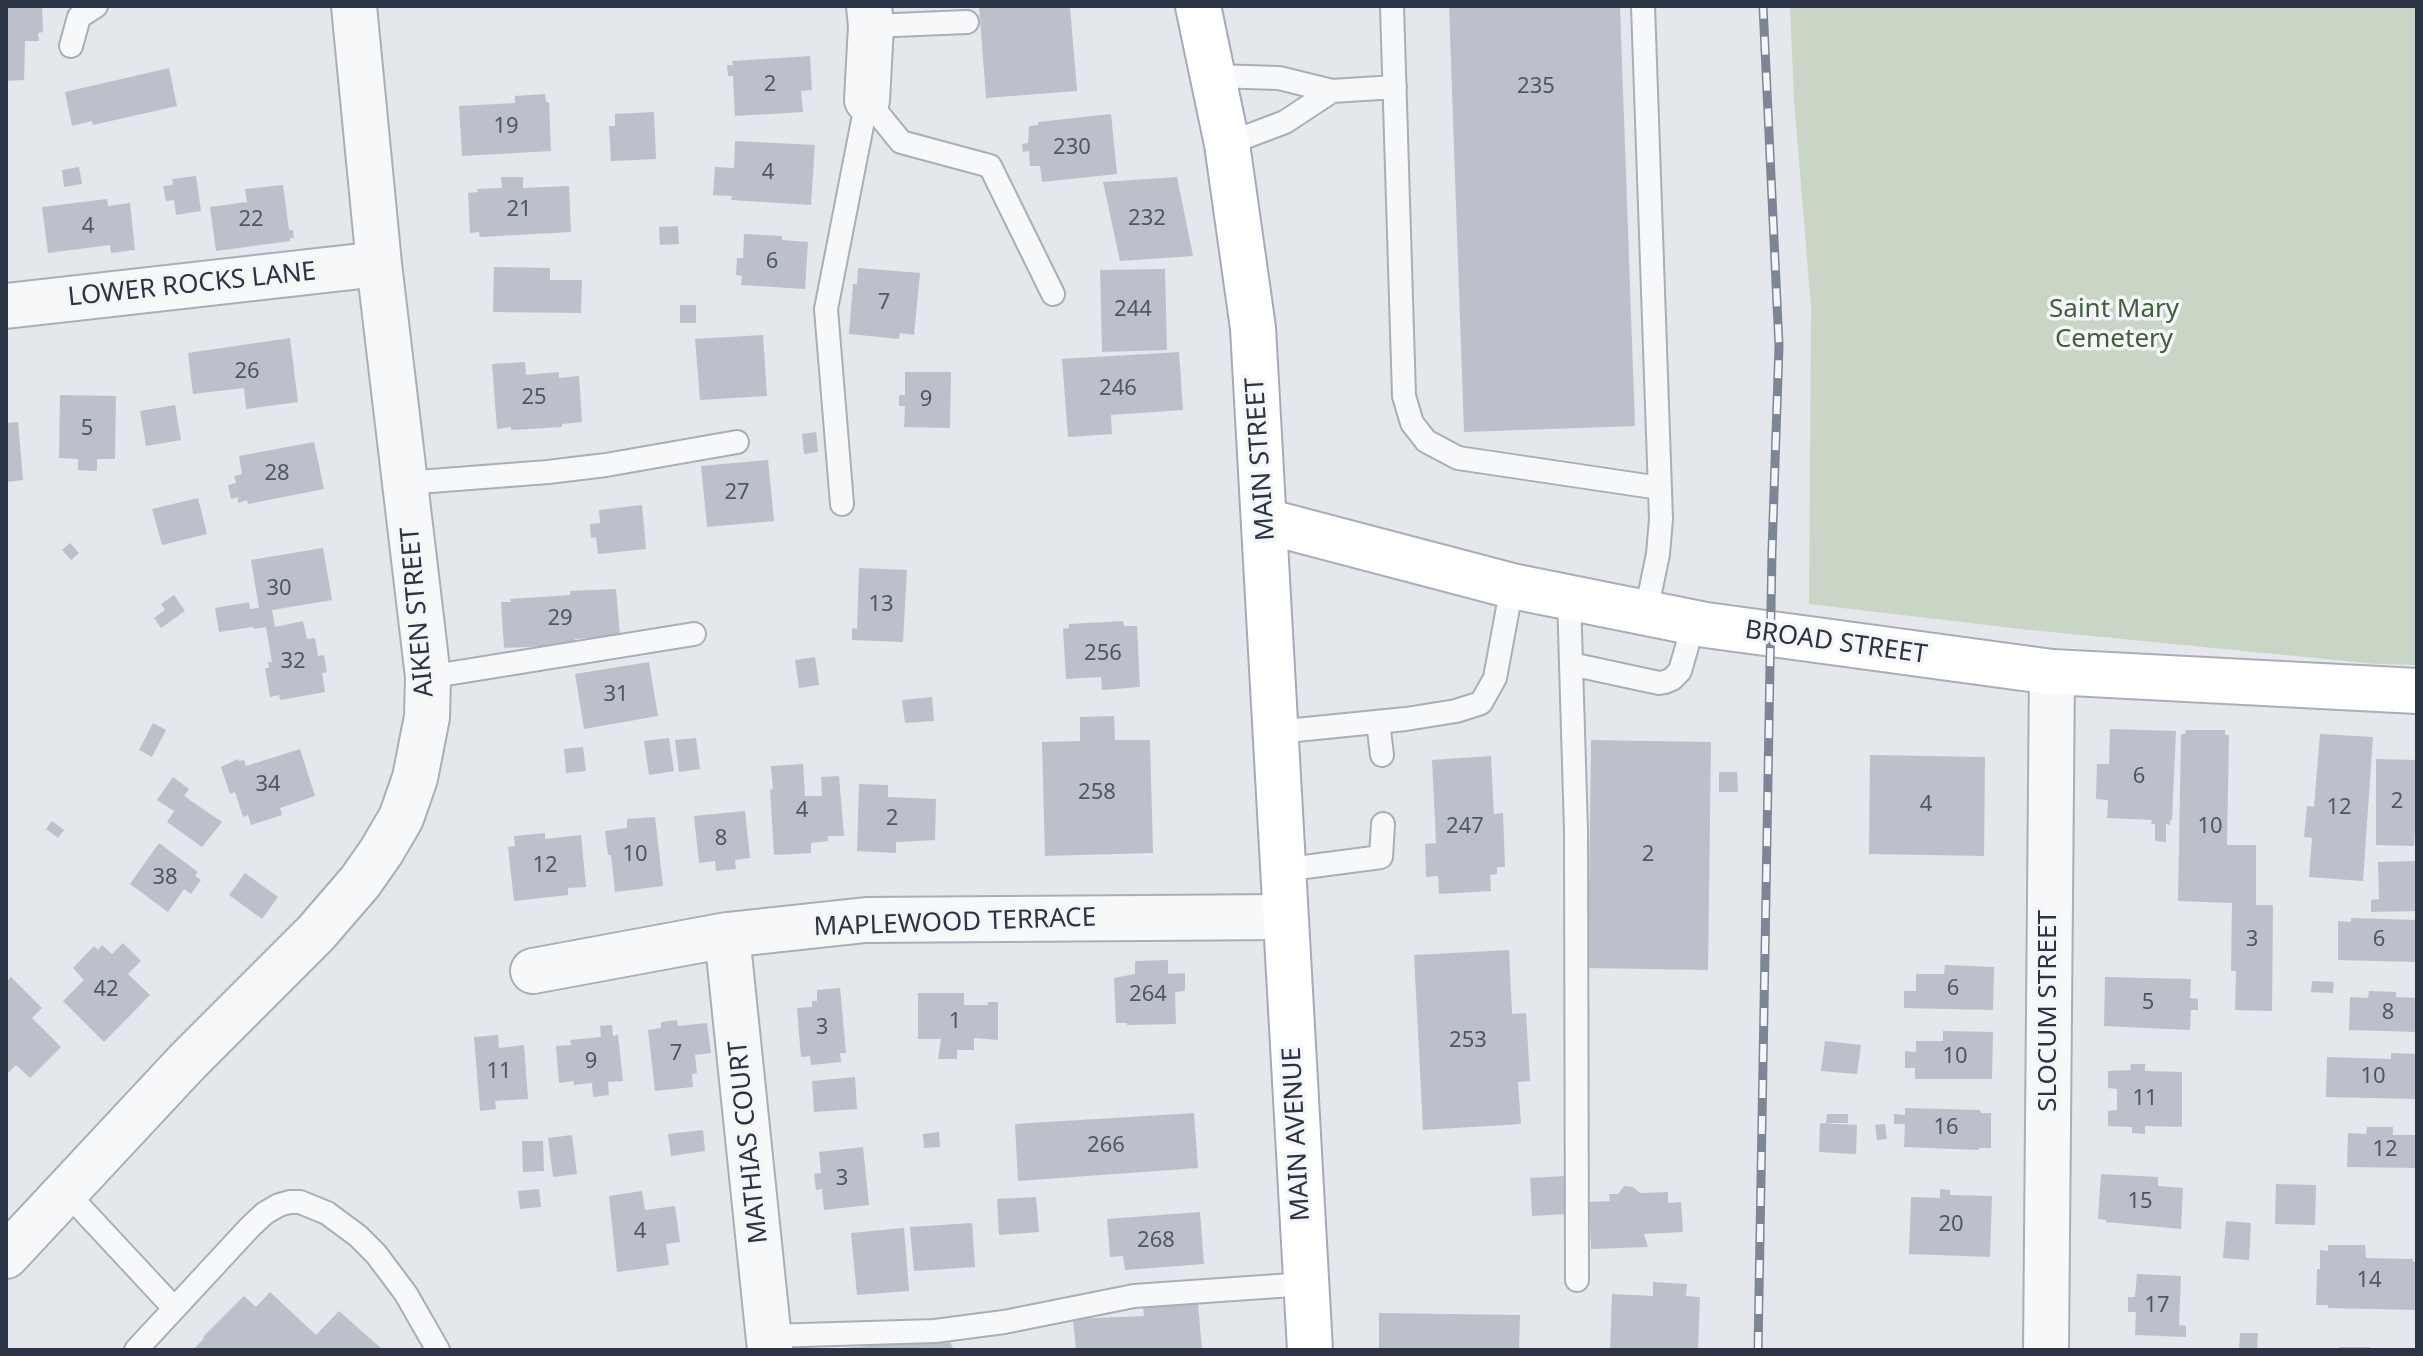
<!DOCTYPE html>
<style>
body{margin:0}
#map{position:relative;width:2423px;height:1356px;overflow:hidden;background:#e4e7ec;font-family:"Noto Sans",sans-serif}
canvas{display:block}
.frame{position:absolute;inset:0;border:8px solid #2b3445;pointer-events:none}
</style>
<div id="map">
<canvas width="2423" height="1356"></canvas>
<div class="frame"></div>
</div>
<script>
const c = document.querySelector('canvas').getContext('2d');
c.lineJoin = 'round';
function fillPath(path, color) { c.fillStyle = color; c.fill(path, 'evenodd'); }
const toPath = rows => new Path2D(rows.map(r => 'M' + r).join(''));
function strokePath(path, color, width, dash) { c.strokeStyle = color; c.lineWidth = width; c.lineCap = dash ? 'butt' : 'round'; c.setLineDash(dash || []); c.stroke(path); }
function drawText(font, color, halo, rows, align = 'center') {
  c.font = font + ' "Noto Sans",sans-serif'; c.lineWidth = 7; c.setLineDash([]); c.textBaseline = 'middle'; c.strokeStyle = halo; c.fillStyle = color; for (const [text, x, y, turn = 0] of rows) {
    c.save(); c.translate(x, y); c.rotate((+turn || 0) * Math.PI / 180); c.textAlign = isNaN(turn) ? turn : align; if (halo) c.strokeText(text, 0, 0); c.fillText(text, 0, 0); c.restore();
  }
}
fillPath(toPath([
 [1790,6,2417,6,2417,665,2376,664,2021,629,1809,604,1811,307,1794,100]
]), '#c9d6c5');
fillPath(toPath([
 [6,6,42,6,43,32,38,33,39,41,25,41,24,80,6,81],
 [979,6,1070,6,1077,91,986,98],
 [1449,6,1620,6,1635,426,1464,432],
 [810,56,812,90,801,91,803,112,735,116,733,76,728,76,727,65,733,65,732,61],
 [169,68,177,106,93,125,92,121,72,126,65,92],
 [545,94,546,102,549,102,551,151,462,156,459,106,515,103,515,96],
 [654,112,656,159,611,161,609,126,615,126,615,114],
 [1111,114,1117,174,1042,182,1040,166,1030,166,1029,151,1023,152,1022,144,1028,143,1029,126,1038,125,1038,122],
 [735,141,815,145,811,205,731,200,732,196,713,195,715,167,734,168],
 [79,167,82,184,64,187,62,170],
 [196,176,201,211,176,215,174,200,166,201,163,186,173,185,172,179],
 [501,177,523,177,523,188,569,186,571,232,480,237,479,232,470,233,468,193,478,192,477,189,502,188],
 [1177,177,1193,256,1120,261,1103,182],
 [283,185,289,230,293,230,294,238,290,238,290,241,216,251,210,207,247,202,245,189],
 [107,199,108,206,130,203,135,250,111,253,110,245,48,253,42,207],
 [678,226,679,244,660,245,659,227],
 [744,234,782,236,782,240,808,242,805,289,741,285,742,276,736,275,737,258,743,258],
 [494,267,550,268,550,280,582,280,581,313,493,312],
 [858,268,920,273,914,335,900,333,899,339,849,334,853,284,857,284],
 [1165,269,1167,350,1102,352,1100,270],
 [680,305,696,305,696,323,680,323],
 [763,335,767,396,700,400,695,339],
 [290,338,298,402,246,409,244,388,193,394,188,353],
 [1179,352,1183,410,1111,415,1112,434,1068,437,1062,359],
 [525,362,526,375,559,372,559,378,579,376,582,422,562,424,562,427,511,430,511,427,497,429,492,364],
 [905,372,951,372,950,428,904,427,905,406,899,406,899,395,905,395],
 [60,395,116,396,115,459,97,459,97,471,78,470,78,459,59,458],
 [175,405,181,440,146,446,140,411],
 [18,422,23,480,6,482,6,423],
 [816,432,818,452,804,454,802,434],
 [314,442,324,489,248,504,247,500,238,503,238,497,231,499,228,485,236,483,234,476,242,474,239,456],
 [768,460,774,521,707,527,701,466],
 [198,498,207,534,162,545,152,509],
 [642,505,646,549,598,554,596,537,591,538,590,524,600,523,599,510],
 [70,543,79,553,71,560,62,550],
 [323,548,332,600,272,610,275,627,303,621,307,639,315,638,318,656,324,655,327,672,322,673,325,692,280,700,279,695,270,697,265,668,269,668,268,662,272,662,266,627,254,629,253,627,219,632,215,608,249,602,250,609,259,608,251,560],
 [859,568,907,570,903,642,852,640,852,628,857,629],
 [616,589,620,636,575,639,575,645,504,648,501,602,511,602,510,599,570,595,570,591],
 [174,595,185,611,161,628,154,618,165,610,161,604],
 [1123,621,1124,626,1137,626,1140,687,1102,690,1101,677,1066,679,1063,629,1069,628,1069,624],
 [815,657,819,685,799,688,795,660],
 [649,662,658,716,584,729,575,674],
 [932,697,934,721,905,723,902,700],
 [1114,716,1115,740,1150,740,1153,853,1045,856,1042,742,1080,741,1080,717],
 [153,723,166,730,152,757,139,750],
 [2110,729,2176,731,2172,820,2170,821,2170,825,2166,824,2166,842,2155,841,2155,824,2151,824,2152,820,2107,818,2108,800,2096,799,2097,764,2109,764],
 [2186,730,2225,730,2225,735,2229,735,2227,845,2256,845,2256,905,2273,905,2272,1011,2235,1010,2236,971,2231,971,2232,903,2178,901,2181,734,2185,734],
 [2320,734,2373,737,2363,881,2309,877,2312,838,2304,837,2307,806,2314,807],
 [669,738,674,771,649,775,644,741],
 [696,738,700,769,679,772,675,740],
 [1591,740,1711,742,1708,970,1588,968],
 [583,747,586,771,566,773,564,749],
 [300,749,315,796,280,808,282,815,251,825,248,815,243,817,235,792,230,794,221,767,238,759,239,761,244,760,246,766],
 [1870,755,1985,757,1984,856,1869,854],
 [1491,756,1494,814,1503,813,1505,867,1497,867,1497,874,1490,875,1491,891,1439,894,1438,876,1426,877,1425,844,1436,843,1432,760],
 [2376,759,2417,760,2417,831,2415,831,2414,846,2376,845],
 [803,764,805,796,822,796,821,777,839,776,844,836,828,836,828,841,811,843,811,853,774,855,770,790,773,789,771,766],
 [1719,772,1737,772,1738,792,1719,792],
 [173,777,189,789,184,796,222,822,202,847,167,822,174,811,157,800],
 [859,784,888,785,888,797,936,799,935,840,896,842,896,853,857,851],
 [745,811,750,858,735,860,736,869,716,871,715,861,699,863,694,816],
 [655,817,663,886,615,892,611,855,608,855,605,831,627,828,627,819],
 [52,821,64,830,58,838,46,829],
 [545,833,545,839,581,835,586,887,568,888,568,895,514,901,508,847,515,846,514,836],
 [159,843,198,872,195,876,201,880,191,894,184,889,168,912,130,884],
 [2417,861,2417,911,2371,912,2371,900,2379,899,2378,862],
 [245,873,278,897,262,919,229,895],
 [2351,918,2417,920,2417,962,2338,960,2338,921,2351,922],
 [123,943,141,961,128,974,150,995,104,1042,63,1001,84,980,73,968,94,946,98,950,102,945,112,954],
 [1509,950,1512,1014,1526,1013,1530,1081,1518,1082,1521,1124,1423,1130,1414,955],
 [1168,960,1168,974,1185,973,1185,991,1175,992,1176,1024,1127,1025,1127,1023,1116,1023,1114,978,1135,974,1135,961],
 [1945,965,1994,967,1993,1010,1904,1008,1904,991,1916,991,1916,974,1944,974],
 [11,977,42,1008,32,1018,61,1047,30,1078,16,1065,6,1075,6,982],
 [2105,977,2191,979,2190,998,2198,999,2198,1010,2191,1010,2190,1030,2104,1026],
 [2312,981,2334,982,2333,993,2311,992],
 [840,988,846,1053,840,1053,841,1062,811,1065,810,1056,801,1057,797,1008,812,1007,812,1001,817,1001,817,990],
 [2369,991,2396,992,2396,997,2417,998,2417,1032,2349,1030,2350,997,2368,998],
 [918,993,964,993,964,1005,988,1005,988,1002,998,1002,998,1040,974,1038,974,1050,957,1050,957,1059,938,1059,941,1039,918,1039],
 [677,1020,678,1026,707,1023,711,1053,695,1055,697,1073,692,1074,693,1087,655,1091,648,1030,661,1028,661,1022],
 [612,1025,613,1036,618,1035,623,1081,608,1082,609,1095,593,1097,592,1083,574,1085,574,1081,559,1083,556,1046,571,1045,570,1040,601,1037,600,1026],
 [1943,1031,1993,1032,1992,1079,1915,1079,1915,1068,1905,1068,1905,1051,1916,1052,1916,1041,1943,1041],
 [498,1035,499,1048,524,1045,528,1099,495,1101,496,1109,480,1111,474,1037],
 [1825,1041,1861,1045,1857,1074,1821,1071],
 [2391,1053,2417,1054,2417,1099,2326,1097,2327,1057,2391,1059],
 [2131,1064,2145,1064,2145,1071,2182,1072,2182,1127,2145,1126,2145,1134,2132,1133,2132,1127,2108,1126,2108,1111,2117,1110,2117,1089,2108,1088,2108,1071,2130,1070],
 [855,1077,857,1109,814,1112,812,1081],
 [1905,1108,1980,1110,1981,1113,1991,1113,1991,1148,1979,1148,1979,1150,1904,1147,1905,1124,1894,1124,1894,1114,1905,1115],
 [1194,1113,1198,1168,1018,1181,1015,1124],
 [1827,1114,1848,1114,1848,1123,1826,1123],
 [1820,1123,1857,1125,1856,1154,1819,1152],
 [1885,1124,1887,1139,1877,1140,1875,1125],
 [2367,1127,2393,1127,2393,1135,2416,1135,2416,1168,2347,1167,2348,1133,2366,1134],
 [703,1130,705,1151,671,1156,668,1134],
 [939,1132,940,1147,924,1148,923,1134],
 [572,1135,577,1174,553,1177,548,1138],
 [522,1141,543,1141,544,1171,523,1172],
 [863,1147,869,1205,824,1210,822,1189,816,1190,814,1174,821,1173,819,1152],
 [2101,1174,2158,1177,2158,1186,2183,1188,2181,1229,2106,1222,2106,1220,2098,1219],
 [1566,1176,1567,1214,1532,1216,1530,1178],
 [2276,1184,2316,1185,2315,1225,2275,1224],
 [1624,1186,1633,1187,1640,1193,1668,1192,1668,1203,1681,1202,1683,1232,1644,1234,1648,1247,1591,1249,1589,1202,1610,1201,1609,1194,1618,1194],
 [539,1189,541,1207,520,1209,518,1191],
 [1940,1189,1950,1190,1950,1195,1992,1196,1990,1257,1909,1254,1911,1197,1940,1198],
 [642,1191,645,1210,675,1206,680,1242,666,1244,669,1265,617,1272,609,1196],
 [1036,1197,1039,1232,999,1235,997,1199],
 [1200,1212,1204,1264,1125,1270,1123,1256,1110,1257,1107,1219],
 [2226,1221,2251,1223,2249,1260,2223,1258],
 [972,1223,975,1267,914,1271,910,1227],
 [904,1228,909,1291,857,1295,851,1233],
 [2328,1245,2365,1245,2366,1258,2413,1259,2413,1262,2417,1262,2417,1310,2328,1308,2328,1305,2316,1305,2317,1269,2320,1269,2320,1250,2328,1251],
 [2137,1274,2181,1276,2179,1325,2186,1326,2186,1337,2135,1335,2136,1312,2128,1312,2128,1297,2135,1297],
 [1653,1282,1687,1284,1686,1296,1700,1297,1698,1350,1610,1350,1612,1294,1653,1296],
 [270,1292,316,1335,339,1311,383,1350,193,1350,204,1338,203,1337,244,1296,256,1307],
 [1198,1303,1202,1350,1076,1350,1073,1319,1144,1316,1143,1307],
 [1379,1313,1520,1315,1519,1350,1379,1350],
 [2240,1333,2258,1333,2257,1350,2239,1350],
 [949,1340,954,1350,843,1350,843,1348],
 [2339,1347,2370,1347,2370,1350,2339,1350]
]), '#bbc0ca');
const lane = toPath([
 [1392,6,1404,396,1412,423,1426,441,1458,458,1660,488],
 [1643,6,1661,519,1658,554,1646,612],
 [871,26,967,22],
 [71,46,79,17,96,6],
 [1214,76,1279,78,1332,91,1285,122,1227,144],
 [1332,91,1395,87],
 [867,100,901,142,990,166,1053,294],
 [405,483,548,472,606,465,737,442],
 [842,504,826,309,867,100],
 [1569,597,1576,831,1577,1280],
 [1571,664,1659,683,1665,682,1672,679,1680,671,1694,622],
 [428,677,694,634],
 [1378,722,1382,755],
 [1276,732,1406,719,1456,711,1481,703,1495,678,1512,586],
 [1282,870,1381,857,1383,824],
 [66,1192,174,1308],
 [769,1336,935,1331,1004,1322,1134,1296,1306,1284],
 [136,1350,250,1227,265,1213,279,1205,290,1202,300,1202,327,1213,358,1236,376,1254,406,1294,438,1350]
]);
const street = toPath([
 [867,100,871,26,869,6],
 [6,306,379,264],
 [727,935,770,1350],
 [533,971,727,935,866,920,1284,917],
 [6,1256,187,1062,316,933,360,882,381,852,401,818,415,778,427,717,428,677,379,264,354,6],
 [2046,1350,2052,672]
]);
const secondary = toPath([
 [1265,521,1512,586,1706,625,2052,672,2417,691]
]);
const primary = toPath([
 [1198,6,1227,144,1253,328,1310,1350]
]);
strokePath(lane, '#a9aeb7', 26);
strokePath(street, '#a9aeb7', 48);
strokePath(secondary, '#a9aeb7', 48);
strokePath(primary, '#a3abb8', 48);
strokePath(lane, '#f7f8fa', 22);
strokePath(street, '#f7f8fa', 44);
strokePath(secondary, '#fff', 44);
strokePath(primary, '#fff', 44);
const rail = toPath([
 [1758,1350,1772,551,1779,346,1763,6]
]);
strokePath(rail, '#7d8696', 9);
strokePath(rail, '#f4f6f9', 6, [18]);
drawText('22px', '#4f5766', null, [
 ["2",770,85],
 ["235",1536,87],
 ["19",506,127],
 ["230",1072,148],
 ["4",768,173],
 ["21",519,210],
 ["232",1147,219],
 ["22",251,220],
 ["4",88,227],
 ["6",772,262],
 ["7",884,303],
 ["244",1133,310],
 ["26",247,372],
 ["246",1118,389],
 ["25",534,398],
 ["9",926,400],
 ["5",87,429],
 ["28",277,474],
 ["27",737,493],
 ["30",279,589],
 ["13",881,605],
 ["29",560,619],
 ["256",1103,654],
 ["32",293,662],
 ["31",616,695],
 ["6",2139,777],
 ["34",268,785],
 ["258",1097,793],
 ["2",2397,802],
 ["4",1926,805],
 ["12",2339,808],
 ["4",802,811],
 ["2",892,819],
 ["247",1465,827],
 ["10",2210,827],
 ["8",721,839],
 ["10",635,855],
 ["2",1648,855],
 ["12",545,866],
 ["38",165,878],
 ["3",2252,940],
 ["6",2379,940],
 ["6",1953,989],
 ["42",106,990],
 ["264",1148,995],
 ["5",2148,1003],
 ["8",2388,1013],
 ["1",955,1022],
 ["3",822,1028],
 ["253",1468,1041],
 ["7",676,1054],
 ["10",1955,1057],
 ["9",591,1062],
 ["11",499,1072],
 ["10",2373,1077],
 ["11",2145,1099],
 ["16",1946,1128],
 ["266",1106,1146],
 ["12",2385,1150],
 ["3",842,1179],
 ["15",2140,1202],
 ["20",1951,1225],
 ["4",640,1232],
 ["268",1156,1241],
 ["14",2369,1281],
 ["17",2157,1306]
]);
drawText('26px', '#2b3445', '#f4f6f9', [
 ["LOWER ROCKS LANE",192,285,-6],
 ["MAIN STREET",1261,459,-94],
 ["AIKEN STREET",418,612,-95],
 ["BROAD STREET",1836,643,8],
 ["MAPLEWOOD TERRACE",955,923,-2],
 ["SLOCUM STREET",2049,1011,-90],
 ["MAIN AVENUE",1297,1134,-93],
 ["MATHIAS COURT",749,1142,-96]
]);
drawText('26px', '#3f6138', '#f4f6f9', [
 ["Saint Mary",2114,310],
 ["Cemetery",2114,340]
]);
</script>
